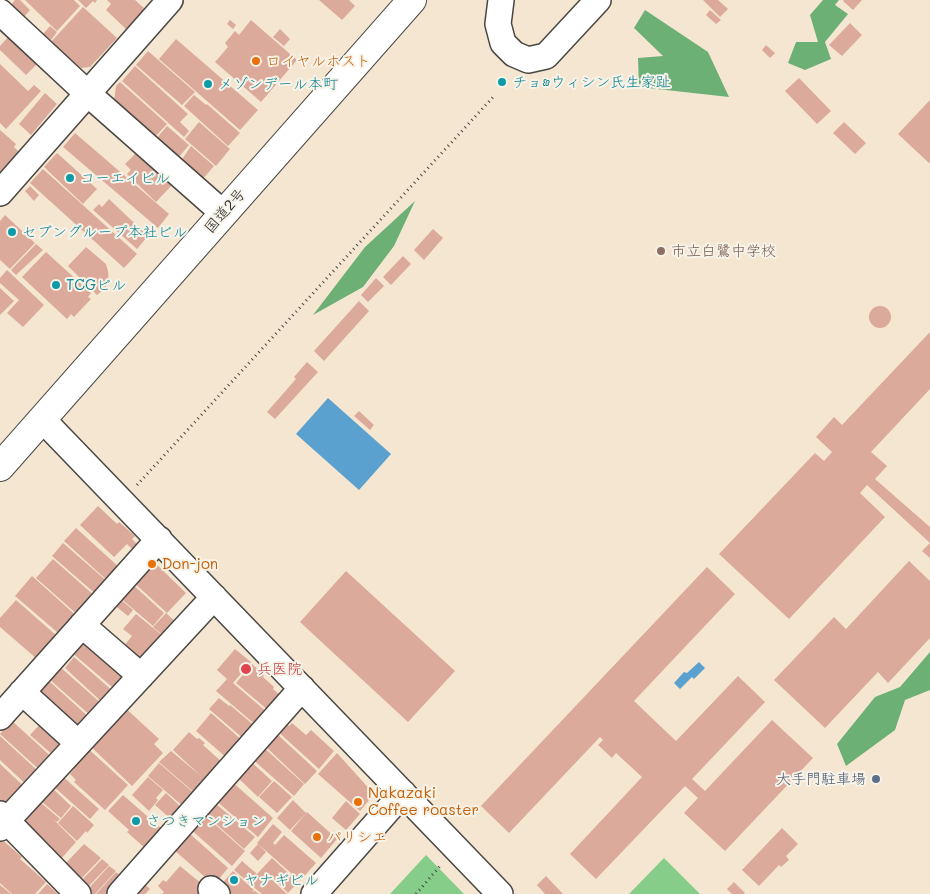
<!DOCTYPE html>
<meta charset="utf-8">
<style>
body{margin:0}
canvas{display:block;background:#f5e6d1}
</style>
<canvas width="930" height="894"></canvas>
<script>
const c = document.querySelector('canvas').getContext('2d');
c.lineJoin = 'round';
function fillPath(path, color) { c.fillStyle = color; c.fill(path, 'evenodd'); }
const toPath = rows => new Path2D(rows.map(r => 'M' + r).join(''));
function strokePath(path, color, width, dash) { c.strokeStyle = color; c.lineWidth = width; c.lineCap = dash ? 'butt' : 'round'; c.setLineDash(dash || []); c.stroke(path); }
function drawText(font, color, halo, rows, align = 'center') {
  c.font = font + ' Mali,"Klee One",sans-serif'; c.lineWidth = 4; c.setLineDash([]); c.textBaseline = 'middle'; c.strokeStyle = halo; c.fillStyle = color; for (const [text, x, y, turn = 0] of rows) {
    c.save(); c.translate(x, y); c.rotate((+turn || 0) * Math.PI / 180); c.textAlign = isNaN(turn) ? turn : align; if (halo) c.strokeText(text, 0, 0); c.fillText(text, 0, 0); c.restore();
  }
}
fillPath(toPath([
 [426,855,464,894,390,894],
 [664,858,700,894,629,894]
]), '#85cd89');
fillPath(toPath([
 [823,0,839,0,835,5,848,14,825,42,831,59,805,70,788,63,796,42,818,42,810,15],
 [645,10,708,52,729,97,639,87,638,58,663,56,634,28],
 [415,201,394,246,363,287,313,315,365,247],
 [930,652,930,690,905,700,895,730,846,766,837,744,875,697,900,687]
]), '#6cb075');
fillPath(toPath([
 [328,398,391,454,359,490,296,434],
 [699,662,705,668,694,679,692,677,680,689,674,683,684,672,687,673]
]), '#5ba1d0');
fillPath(toPath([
 [15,0,20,0,30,10,24,17,11,5],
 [25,0,74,0,80,6,57,31],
 [78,0,97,0,95,3,93,1,86,8],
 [107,0,135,0,145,9,126,29,106,10,111,4],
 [319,0,349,0,355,6,342,20],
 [703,0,718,0,728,9,720,17],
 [844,0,862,0,853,10,843,1],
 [83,7,117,38,90,67,81,68,51,42],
 [710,10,721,20,716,24,706,15],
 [230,20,236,25,233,29,227,24],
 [251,20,297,60,261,102,215,62,228,47,225,43,235,31,239,35],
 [850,23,862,35,842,56,829,45],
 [50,26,57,32,51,40,43,34],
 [280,29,290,39,284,46,273,37],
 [10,35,39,62,26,75,0,50,0,46],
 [176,39,258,110,240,130,159,59],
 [766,45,775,53,770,58,762,50],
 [148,51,195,92,182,105,136,65],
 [0,64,28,91,34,85,41,91,6,129,0,123],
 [135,66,188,114,180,122,189,131,184,137,122,81],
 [799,78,831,111,817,124,785,91],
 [120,82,167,124,155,137,114,101,116,86],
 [45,93,57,104,31,135,19,124],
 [194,95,206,105,207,104,240,133,228,146,184,106],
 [930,100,930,162,929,163,898,134],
 [199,122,230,149,216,166,185,139],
 [844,122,866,143,855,154,833,133],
 [167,126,189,145,178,158,156,139],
 [0,130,16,144,14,147,19,152,0,172],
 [75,133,169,214,158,228,63,147],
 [191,146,214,166,202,180,181,161],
 [57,153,97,189,83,204,44,167],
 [136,153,137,155,139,153,172,185,156,202,127,174,131,170,125,164],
 [43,169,137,254,124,268,30,183],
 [30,186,39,195,34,201,25,191],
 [109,199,148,236,137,249,93,210,99,204,102,207],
 [5,215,35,243,10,269,0,260,0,221],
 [433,229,443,238,424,260,414,250],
 [36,244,43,250,16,275,11,270],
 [86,247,106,264,108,271,109,282,104,289,97,295,68,266],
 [46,252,91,293,88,297,91,299,74,317,71,314,67,319,22,277],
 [403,256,411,264,391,285,383,277],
 [7,270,44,305,23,327,7,313,19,300,0,283,0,278],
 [376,278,384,286,368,302,361,295],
 [0,288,14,301,0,315],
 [359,301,369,311,324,361,314,351],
 '869 317a11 11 0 1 1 22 0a11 11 0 1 1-22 0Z',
 [930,332,930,389,871,452,887,466,875,479,930,527,930,558,922,551,930,543,867,485,860,493,885,517,789,619,719,554,815,453,824,461,832,452,816,437,834,417,842,425],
 [307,362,318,372,275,419,267,412,296,379,294,377],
 [359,411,374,425,370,430,354,416],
 [98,506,117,524,119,522,135,536,132,539,140,547,135,552,127,544,114,557,80,525],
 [76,528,120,568,110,583,64,541],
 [63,543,109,583,98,596,52,556],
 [53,559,97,598,79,616,36,578],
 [151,559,186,593,167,613,131,580],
 [909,561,930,581,930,638,888,683,878,672,825,728,774,680,834,617,846,629],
 [707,567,735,594,634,701,676,741,738,676,765,702,692,779,705,791,772,720,813,758,725,851,684,813,698,798,685,786,596,879,570,854,642,777,616,753,612,758,598,745,603,740,600,737,509,833,481,806],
 [346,571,455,671,408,722,300,622],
 [32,576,80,619,64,638,15,596],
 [131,583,164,613,153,626,118,596],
 [119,598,133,610,128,616,113,604],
 [16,600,57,636,37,659,0,627,0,618],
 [166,613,182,628,169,640,153,627],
 [136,614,168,640,142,671,119,652,132,636,123,629],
 [87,632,135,675,119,693,70,651],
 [235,649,251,662,233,683,268,713,257,726,216,691,227,679,217,670],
 [74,657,114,692,104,704,65,668],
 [252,664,264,675,263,677,274,687,273,689,281,696,269,711,236,683],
 [59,666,103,705,92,717,48,678],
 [48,680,92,720,77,737,32,697],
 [219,698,229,706,230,705,256,727,245,740,209,709],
 [121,704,159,739,154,744,163,753,132,786,86,742],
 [211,713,243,741,228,759,196,731],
 [11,720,56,761,44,774,0,734],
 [283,720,289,726,292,723,306,735,311,730,334,751,319,769,275,729],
 [43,721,67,742,54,756,30,735],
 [189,732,197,739,199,738,205,743,203,745,223,763,197,795,159,762,171,751,201,776,173,750],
 [277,734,317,771,305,784,265,746],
 [0,736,38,771,31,789,0,760],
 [84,745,128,785,105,810,74,782,76,780,70,774,74,769,69,765],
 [261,745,304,784,294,796,250,757],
 [337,753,374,794,360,811,318,774],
 [248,759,272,781,258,797,234,774],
 [159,763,196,795,185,808,148,776],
 [0,764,28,790,11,808,4,801,1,803,0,802],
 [61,775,99,809,90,819,52,785],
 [148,777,163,790,156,798,158,800,149,811,132,795],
 [230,780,273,818,258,837,214,799],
 [274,781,292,797,277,813,259,797],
 [47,783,71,806,61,818,35,796],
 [166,793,183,809,173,821,155,805],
 [123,795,163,830,146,849,127,832,129,830,108,811],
 [34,797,60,819,57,822,54,820,76,842,60,860,15,817],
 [293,800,306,813,290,830,277,818],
 [346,801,360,814,346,830,332,818],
 [215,803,255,837,244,849,205,814],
 [73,806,94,825,87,833,86,831,77,841,58,823],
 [201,812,245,851,232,866,188,827],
 [307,812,337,839,321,858,291,831],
 [273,824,282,832,273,843,275,845,284,835,316,863,300,881,257,843],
 [782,828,798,844,786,856,789,860,781,867,779,865,759,886,742,870],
 [189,833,228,868,214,885,174,850],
 [0,838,22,857,20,859,46,882,35,894,12,894,0,883],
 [84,844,101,858,79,881,64,865],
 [258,844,266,852,258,861,250,853],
 [272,858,298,882,288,893,269,874,256,889,234,870,242,861,257,874],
 [102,859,109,865,87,888,80,882],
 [109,866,116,871,95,894,92,894,88,889],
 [180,866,208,889,204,894,162,894,164,892,158,886,163,880,166,882],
 [233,871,254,890,252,892,255,891,259,894,224,894,218,888],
 [116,872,127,881,115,894,96,894],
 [268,876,287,894,262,894,256,889],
 [546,876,563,894,545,894,537,885],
 [142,882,150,889,145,894,131,894],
 [734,882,745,893,744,894,732,894,727,889],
 [47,884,58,894,38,894],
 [0,885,11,894,0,894]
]), '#dbaa9a');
const minor = toPath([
 [501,0,498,24,503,43,514,54,528,60,546,56,598,0],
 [0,12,87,93,223,213],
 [0,193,170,0],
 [42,419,500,894],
 [82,625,141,676],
 [22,692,78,743],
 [0,717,159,539],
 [0,814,78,894],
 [0,828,214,597],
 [211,889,217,894],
 [120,894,302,688],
 [314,894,403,793]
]);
const highway = toPath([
 [0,467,412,0]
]);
strokePath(minor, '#494744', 28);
strokePath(highway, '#494744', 30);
strokePath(toPath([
 [137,485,495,95],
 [416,894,440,866]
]), '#494744', 3, [1, 4]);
strokePath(minor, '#fff', 25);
strokePath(highway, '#fff', 28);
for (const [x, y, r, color] of [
 [256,61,5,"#e8710a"],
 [502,82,5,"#0f9aa8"],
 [208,84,5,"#0f9aa8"],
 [70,178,5,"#0f9aa8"],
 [12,232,5,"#0f9aa8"],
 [661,251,5,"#8d6e63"],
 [56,285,5,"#0f9aa8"],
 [152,564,5,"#e8710a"],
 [246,669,6,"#e0444e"],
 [876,779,5,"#5c6f8a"],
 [358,802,5,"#e8710a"],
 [136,821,5,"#0f9aa8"],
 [317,837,5,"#e8710a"],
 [234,880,5,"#0f9aa8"]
]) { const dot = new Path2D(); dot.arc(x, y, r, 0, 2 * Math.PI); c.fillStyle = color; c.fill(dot); strokePath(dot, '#f7f3e8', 2); }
drawText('15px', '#c56008', '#f7f3e8', [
 ["ロイヤルホスト",266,61],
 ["Don-jon",162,564],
 ["Nakazaki",368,793],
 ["Coffee roaster",368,810],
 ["パリシエ",327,837]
], 'left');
drawText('15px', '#0d838f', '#f7f3e8', [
 ["チョ•ウィシン氏生家趾",512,82],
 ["メゾンデール本町",218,84],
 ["コーエイビル",80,178],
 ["セブングループ本社ビル",22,232],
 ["TCGビル",66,285],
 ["さつきマンション",146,821],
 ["ヤナギビル",244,880]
], 'left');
drawText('15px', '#2b2b2b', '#f7f3e8', [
 ["国道2号",225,211,-49]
]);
drawText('15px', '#785e54', '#f7f3e8', [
 ["市立白鷺中学校",671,251]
], 'left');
drawText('15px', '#be3a42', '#f7f3e8', [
 ["兵医院",257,669]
], 'left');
drawText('15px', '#4e5e75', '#f7f3e8', [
 ["大手門駐車場",866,779]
], 'right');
</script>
